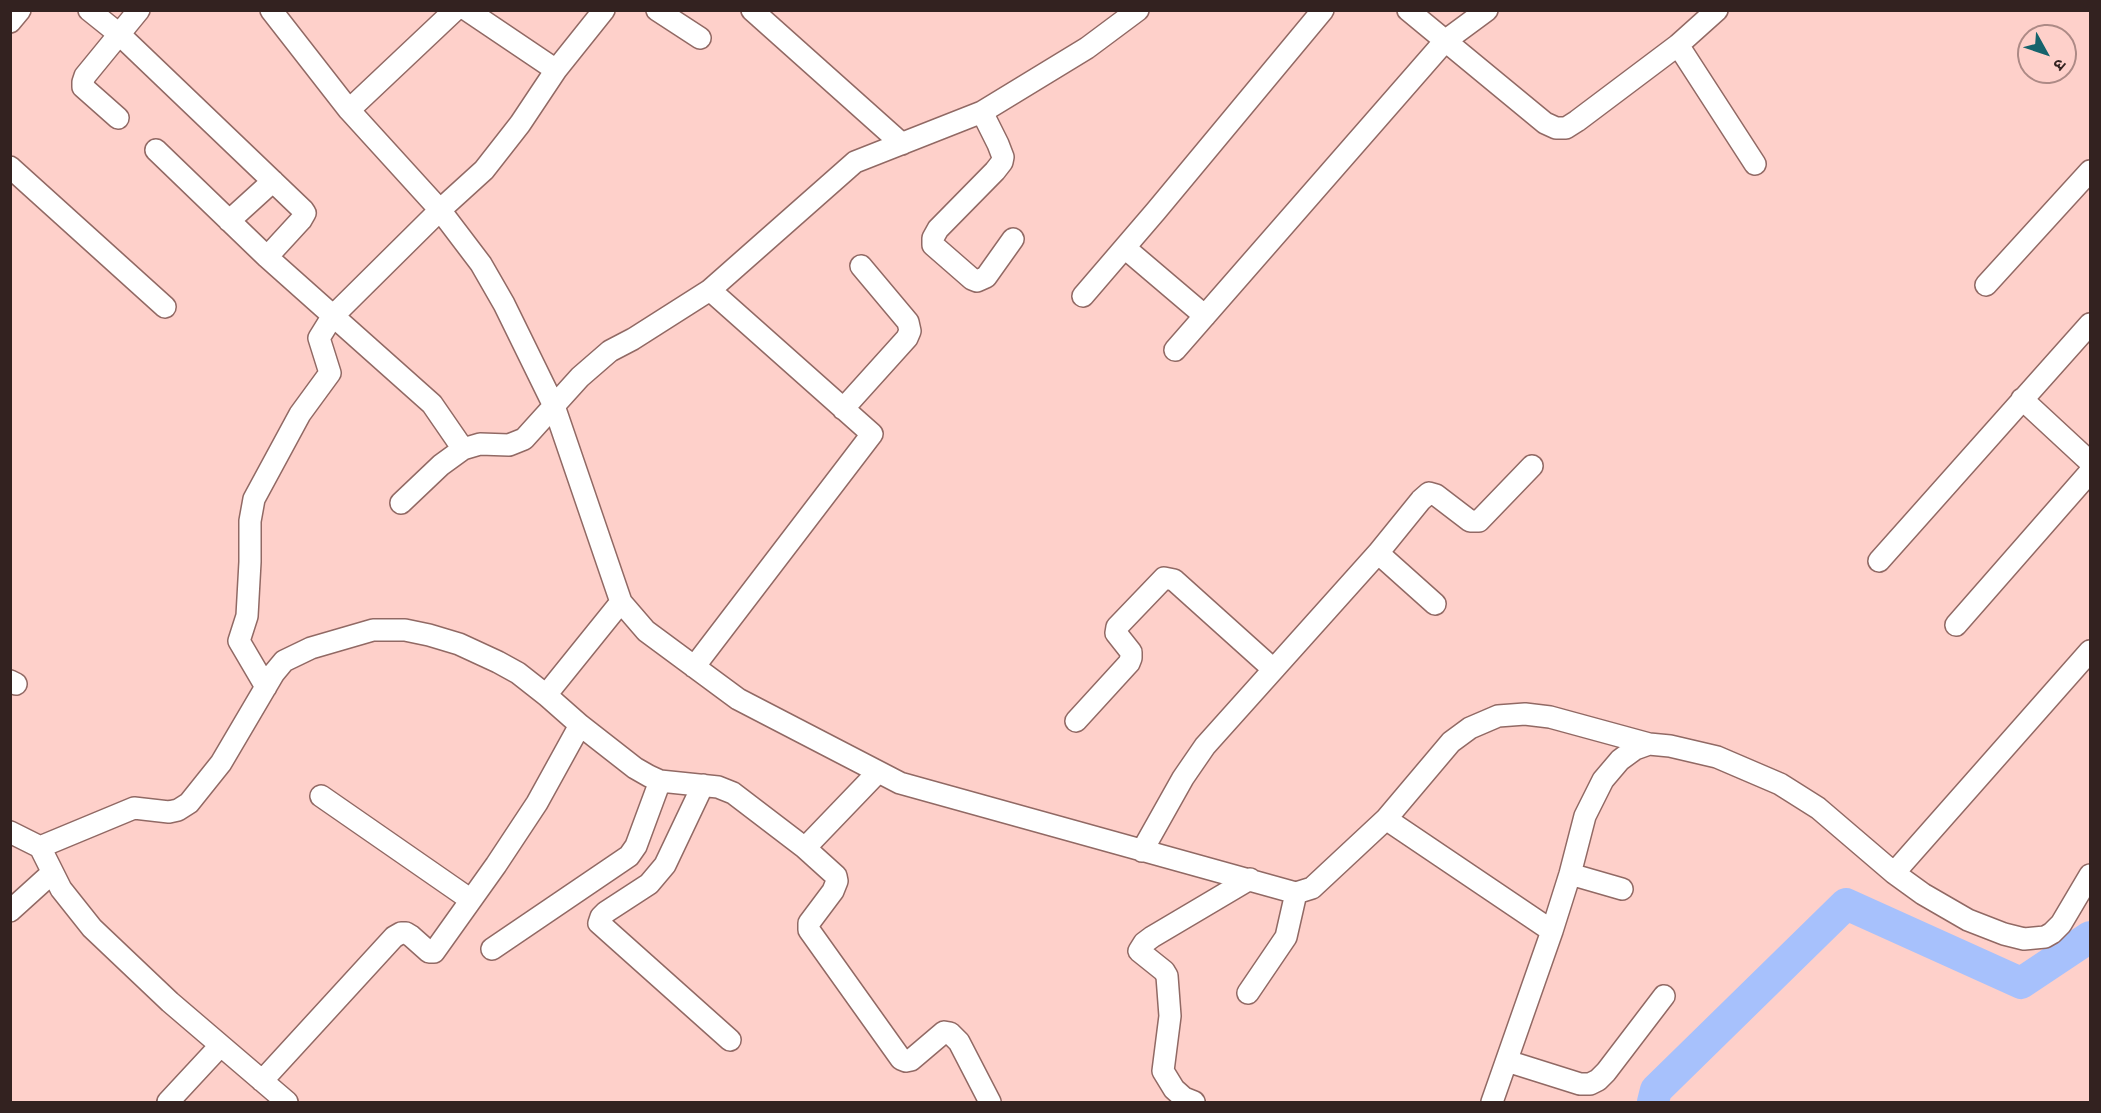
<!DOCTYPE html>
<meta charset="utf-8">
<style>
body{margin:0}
#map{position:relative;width:2101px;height:1113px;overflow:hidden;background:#fed0ca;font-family:Roboto,"Noto Sans Devanagari",sans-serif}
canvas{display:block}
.frame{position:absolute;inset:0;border:12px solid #332220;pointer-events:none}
.north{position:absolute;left:2017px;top:24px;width:60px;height:60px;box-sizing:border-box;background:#fed0ca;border:2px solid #ad8a86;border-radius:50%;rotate:130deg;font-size:16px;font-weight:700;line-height:24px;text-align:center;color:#332220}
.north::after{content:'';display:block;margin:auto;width:21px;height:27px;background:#16636c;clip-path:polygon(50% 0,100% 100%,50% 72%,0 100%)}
</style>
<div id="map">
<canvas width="2101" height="1113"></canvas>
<div class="frame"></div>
<div class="north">उ</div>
</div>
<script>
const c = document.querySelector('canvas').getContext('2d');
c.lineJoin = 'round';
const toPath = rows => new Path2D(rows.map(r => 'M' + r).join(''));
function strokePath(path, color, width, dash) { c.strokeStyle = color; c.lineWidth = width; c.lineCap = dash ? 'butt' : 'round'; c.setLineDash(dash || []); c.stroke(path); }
strokePath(toPath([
 [1653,1102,1656,1090,1846,904,2021,983,2090,937]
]), '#a7c1fc', 32);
const minor = toPath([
 [89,10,119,34,303,210,305,213,301,220,267,257],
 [271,10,349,110,440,210,481,264,504,304,554,406,621,602,646,631,738,699,900,783,1296,893,1312,888,1386,819,1451,742,1470,728,1498,716,1525,714,1550,717,1649,744],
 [467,10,556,70],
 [657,10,700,38],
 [752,10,902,144],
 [1408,10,1545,123,1556,128,1566,128,1577,121,1678,45,1717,10],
 [10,22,20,10],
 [1678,45,1755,164],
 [349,110,455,10],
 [982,112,998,144,1003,157,1002,162,995,171,938,229,933,238,933,245,972,279,977,281,986,277,1013,239],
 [118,118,83,87,83,82,85,76,139,10],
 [156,150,267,257,432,404,463,449],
 [10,167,165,307],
 [229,221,273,181],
 [1125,248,1205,316],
 [1986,285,2090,171],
 [1083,296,1156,211,1323,10],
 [1175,350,1445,41,1487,10],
 [2022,399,2090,462],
 [843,409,907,338,910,331,908,322,861,266],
 [401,503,441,465,463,449,480,444,509,445,524,439,580,377,610,351,633,339,710,290,855,162,982,112,1087,48,1138,10],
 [1378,553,1435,604],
 [1879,561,2090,324],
 [1956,625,2090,472],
 [694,667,872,434,710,290],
 [10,681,16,684],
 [266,687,239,641,247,616,250,562,250,521,254,499,300,414,330,373,319,338,332,317,440,210,484,170,520,124,556,70,604,10],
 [546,695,621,602],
 [1076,721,1129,663,1131,658,1131,652,1116,633,1117,627,1164,578,1174,580,1273,669],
 [580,725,635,768,649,776,660,781,718,787,733,793,805,848,878,772],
 [703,785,665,865,649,884,606,912,601,917,599,923,730,1040],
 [321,796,471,900],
 [1386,819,1552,931],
 [10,832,40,847,61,889,92,928,170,1002,287,1102],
 [40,847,134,808,169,812,178,810,189,803,221,763,274,673,284,661,311,648,373,630,405,630,429,635,459,644,498,662,518,673,546,695,580,725,537,803,496,865,434,952,429,952,411,936,406,933,401,933,394,937,262,1081],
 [805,848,836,876,837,881,833,891,809,923,809,930,901,1059,906,1061,911,1060,944,1032,950,1033,959,1042,990,1102],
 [1142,851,1183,778,1205,746,1378,553,1421,500,1429,493,1436,495,1470,521,1479,521,1532,466],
 [1894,873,2090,651],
 [1570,874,1622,889],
 [10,911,52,873],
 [492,949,629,856,636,846,660,781],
 [1248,993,1286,937,1296,893],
 [1507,1061,1580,1084,1590,1084,1598,1080,1606,1072,1664,996],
 [168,1102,220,1046],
 [1194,1102,1184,1098,1174,1089,1163,1071,1170,1016,1167,976,1164,971,1139,951,1144,943,1152,937,1250,879],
 [1492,1102,1552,931,1570,874,1585,816,1603,780,1620,760,1635,749,1649,744,1670,746,1717,757,1780,784,1818,808,1894,873,1923,894,1968,920,2004,934,2024,939,2045,937,2052,933,2061,924,2090,875]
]);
strokePath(minor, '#916964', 24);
strokePath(minor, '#fff', 21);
</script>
